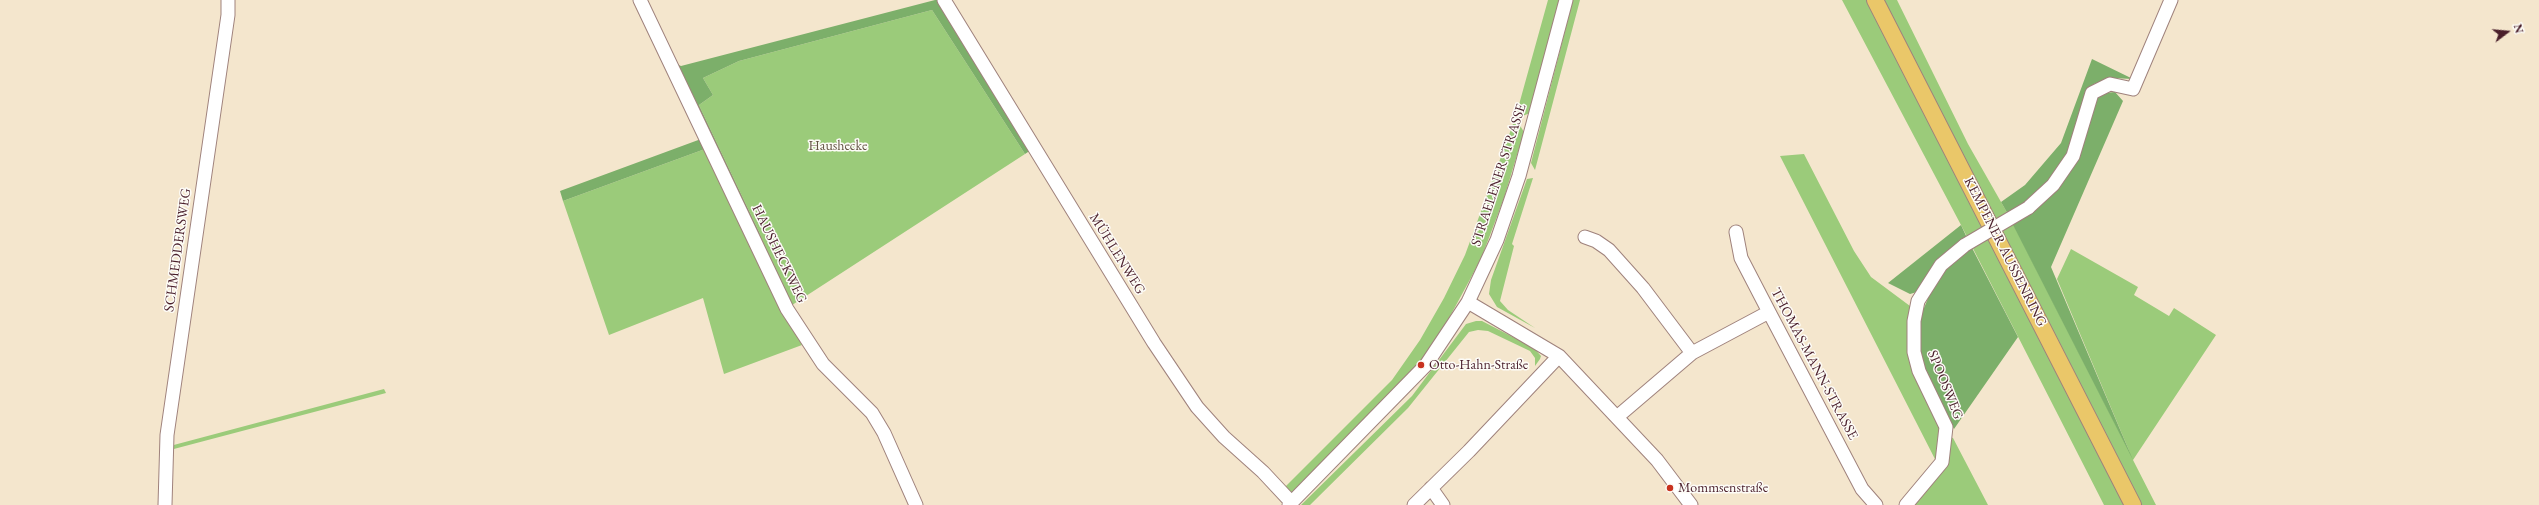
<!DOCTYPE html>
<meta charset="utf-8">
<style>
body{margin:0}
#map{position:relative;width:2539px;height:505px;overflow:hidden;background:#f4e6cd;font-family:"EB Garamond",serif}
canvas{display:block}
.north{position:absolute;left:2487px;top:12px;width:40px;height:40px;-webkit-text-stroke:3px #fdfcf7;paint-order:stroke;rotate:74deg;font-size:11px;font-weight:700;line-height:16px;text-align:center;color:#4a1f2b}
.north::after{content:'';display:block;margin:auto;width:14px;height:18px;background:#4a1f2b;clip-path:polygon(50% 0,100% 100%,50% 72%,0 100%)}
</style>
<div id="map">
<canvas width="2539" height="505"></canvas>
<div class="north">N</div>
</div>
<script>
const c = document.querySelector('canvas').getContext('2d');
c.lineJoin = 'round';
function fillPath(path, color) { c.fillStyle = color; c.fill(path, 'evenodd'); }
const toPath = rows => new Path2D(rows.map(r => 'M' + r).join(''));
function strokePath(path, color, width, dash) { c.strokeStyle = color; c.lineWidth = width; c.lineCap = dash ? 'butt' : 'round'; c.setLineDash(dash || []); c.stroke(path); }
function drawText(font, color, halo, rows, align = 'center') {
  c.font = font + ' "EB Garamond",serif'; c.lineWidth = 3; c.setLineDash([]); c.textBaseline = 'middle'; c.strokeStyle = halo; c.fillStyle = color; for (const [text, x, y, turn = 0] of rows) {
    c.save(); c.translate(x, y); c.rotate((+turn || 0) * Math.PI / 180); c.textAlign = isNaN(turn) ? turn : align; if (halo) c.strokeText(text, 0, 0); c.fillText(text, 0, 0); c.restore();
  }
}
fillPath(toPath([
 [1548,0,1560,0,1530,113,1515,119],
 [1573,0,1580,0,1535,170,1531,163],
 [1842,0,1870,0,2127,505,2104,505,1961,225],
 [1882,0,1897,0,1968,144,2009,216,2130,453,2057,279,2071,249,2138,287,2134,295,2169,316,2174,308,2216,335,2133,460,2156,505,2139,505],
 [932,10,1025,154,789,307,755,237,760,234,699,105,713,95,703,78,739,61],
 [1513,124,1519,124,1524,132,1504,198,1481,259,1441,333,1414,371,1297,492,1289,492,1284,488,1392,380,1420,340,1444,298,1465,255],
 [705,149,802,345,724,374,703,298,609,335,563,201],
 [1804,154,1854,251,1871,277,1910,306,1949,437,1953,438,1988,505,1900,505,1937,463,1780,156],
 [1533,178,1512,244,1514,246,1500,301,1508,310,1535,328,1497,307,1489,294,1491,280,1527,179],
 [1476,321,1482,321,1534,348,1541,356,1540,359,1535,366,1535,358,1530,351,1488,331,1478,330,1469,332,1408,408,1310,505,1301,505,1412,396,1466,324],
 [384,389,386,393,170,450,170,446]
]), '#9bcb7a');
fillPath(toPath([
 [935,0,941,0,1031,150,1025,154,932,10,739,61,703,78,713,95,699,105,760,234,755,237,672,62,681,66],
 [2092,59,2133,79,2112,78,2094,84,2088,94,2063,165,2049,185,2009,216,2001,202,2025,185,2061,143],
 [2115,92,2123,101,2051,267,2133,460,2012,223,2044,200,2097,97,2104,93],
 [701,139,705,149,563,201,560,191],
 [1961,225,1967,238,1917,292,1910,294,1888,283],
 [1971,246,2018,337,1954,429,1940,405,1922,367,1918,344,1919,320,1936,279,1953,260]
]), '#7caf6a');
const minor = toPath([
 [640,0,787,309,823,364,872,413,884,433,916,505],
 [944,0,1154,343,1197,407,1224,437,1263,472,1291,502],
 [2028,208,2053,185,2073,156,2092,93,2110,84,2133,89,2171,0],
 [1736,232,1741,258,1769,312,1862,489,1876,505],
 [1585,237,1596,241,1609,250,1643,288,1692,353],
 [1468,302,1559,356,1657,460,1691,505],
 [1617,417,1692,353,1769,312],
 [1431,488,1443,505],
 [165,505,167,435,228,15,228,0],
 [1289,505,1426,365,1468,302,1497,240,1519,176,1566,0],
 [1414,505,1469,451,1559,356],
 [1906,505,1942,462,1946,427,1919,371,1914,352,1914,321,1918,301,1941,265,1965,245]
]);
const major = toPath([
 [1875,0,2133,505]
]);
strokePath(minor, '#9f827c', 15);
strokePath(major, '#9f827c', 18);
strokePath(minor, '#fff', 13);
strokePath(major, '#eac769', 16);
const minorBridge = toPath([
 [1965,245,2028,208]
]);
strokePath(minorBridge, '#9f827c', 15, []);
strokePath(minorBridge, '#fff', 13);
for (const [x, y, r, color] of [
 [1421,365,4,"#c8321e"],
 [1670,488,4,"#c8321e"]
]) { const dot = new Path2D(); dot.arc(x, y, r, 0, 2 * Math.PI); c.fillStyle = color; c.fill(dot); strokePath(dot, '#fdfcf7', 1.5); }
drawText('14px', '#625343', '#fdfcf7', [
 ["Haushecke",838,146]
]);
drawText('14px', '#4a1f2b', '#fdfcf7', [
 ["STRAELENER STRASSE",1499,175,-72],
 ["SCHMEDDERSWEG",178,250,-82],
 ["KEMPENER AUSSENRING",2005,252,63],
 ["HAUSHECKWEG",779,254,64],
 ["MÜHLENWEG",1117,254,58],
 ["THOMAS-MANN-STRASSE",1814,364,62],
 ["SPOOSWEG",1945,385,68]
]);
drawText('14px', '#4a1f2b', '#fdfcf7', [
 ["Otto-Hahn-Straße",1429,365],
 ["Mommsenstraße",1678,488]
], 'left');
</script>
